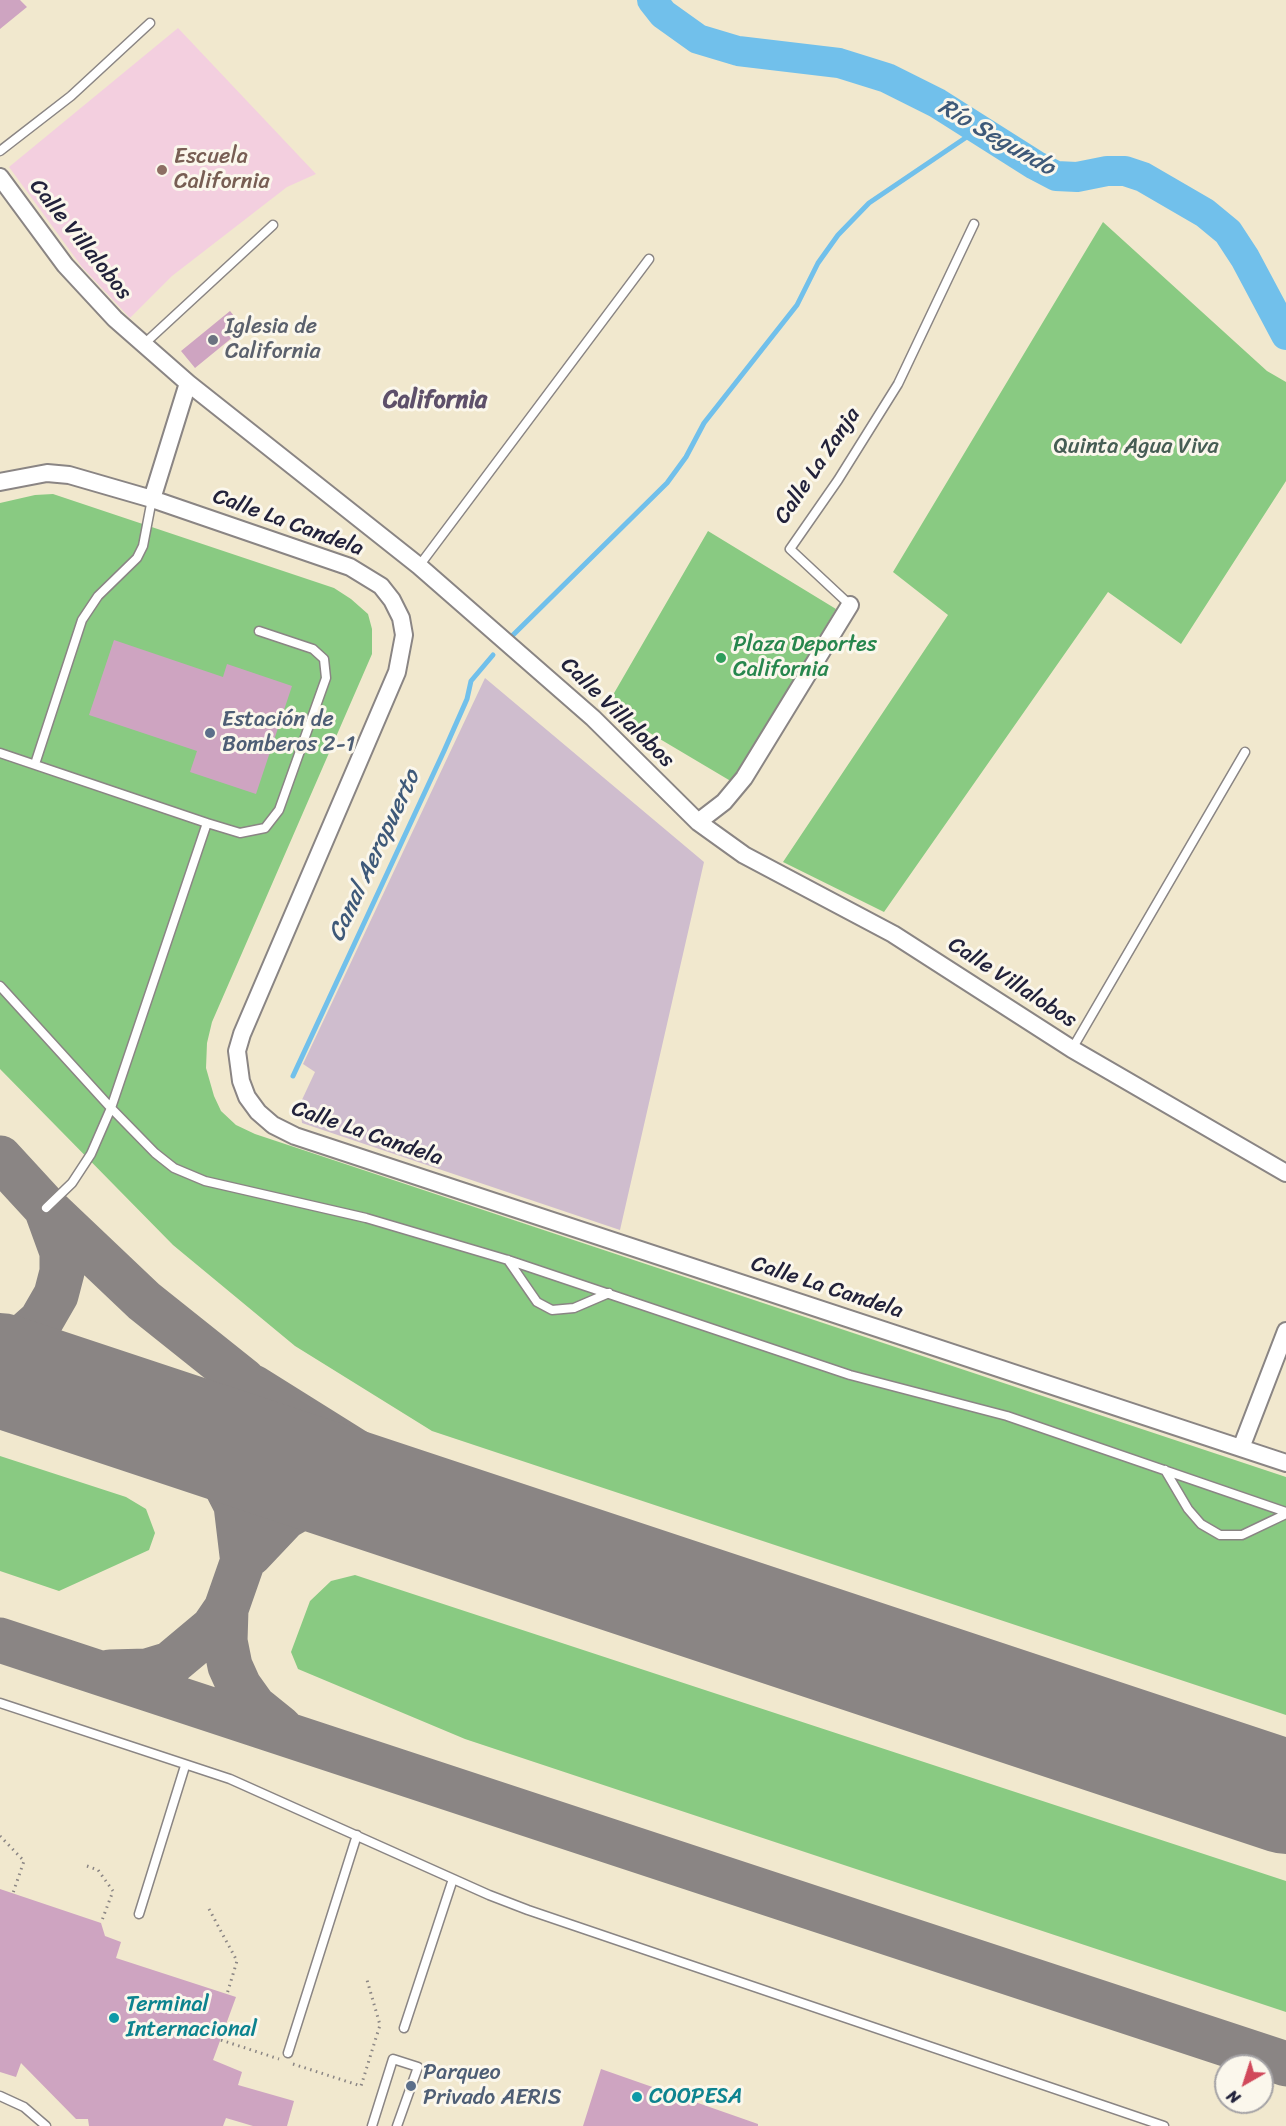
<!DOCTYPE html>
<meta charset="utf-8">
<style>
body{margin:0}
#map{position:relative;width:1286px;height:2126px;overflow:hidden;background:#f1e8ce;font-family:Sriracha,sans-serif}
canvas{display:block}
.north{position:absolute;left:1214px;top:2054px;width:60px;height:60px;box-sizing:border-box;background:#fbf7ec;border:2px solid #a4a2a5;border-radius:50%;rotate:219deg;font-size:16px;font-weight:700;line-height:24px;text-align:center;color:#22223b}
.north::after{content:'';display:block;margin:auto;width:21px;height:27px;background:#d1495b;clip-path:polygon(50% 0,100% 100%,50% 72%,0 100%)}
</style>
<div id="map">
<canvas width="1286" height="2126"></canvas>
<div class="north">N</div>
</div>
<script>
const c = document.querySelector('canvas').getContext('2d');
c.lineJoin = 'round';
function fillPath(path, color) { c.fillStyle = color; c.fill(path, 'evenodd'); }
const toPath = rows => new Path2D(rows.map(r => 'M' + r).join(''));
function strokePath(path, color, width, dash) { c.strokeStyle = color; c.lineWidth = width; c.lineCap = dash ? 'butt' : 'round'; c.setLineDash(dash || []); c.stroke(path); }
function drawText(font, color, halo, rows, align = 'center') {
  c.font = font + ' Sriracha,sans-serif'; c.lineWidth = 6; c.setLineDash([]); c.textBaseline = 'middle'; c.strokeStyle = halo; c.fillStyle = color; for (const [text, x, y, turn = 0] of rows) {
    c.save(); c.translate(x, y); c.rotate((+turn || 0) * Math.PI / 180); c.textAlign = isNaN(turn) ? turn : align; if (halo) c.strokeText(text, 0, 0); c.fillText(text, 0, 0); c.restore();
  }
}
fillPath(toPath([
 [178,28,316,174,287,187,172,276,130,318,82,267,9,167]
]), '#f3cfdf');
fillPath(toPath([
 [485,678,704,862,620,1230,302,1123,300,1104,315,1072,303,1064]
]), '#cfbdce');
fillPath(toPath([
 [1103,222,1267,371,1286,382,1286,481,1181,644,1108,592,884,912,783,862,948,615,893,572],
 [53,494,334,588,351,599,368,614,372,629,372,654,212,1022,207,1043,206,1068,214,1096,221,1111,236,1125,255,1134,1286,1477,1286,1715,432,1431,295,1346,173,1245,0,1069,0,503,35,495],
 [708,531,836,609,734,783,606,707],
 [0,1456,126,1497,146,1509,155,1533,149,1550,59,1591,0,1571],
 [355,1575,1286,1881,1286,2012,465,1739,298,1669,291,1652,310,1601,331,1581]
]), '#89ca82');
strokePath(toPath([
 [512,636,667,483,686,457,704,423,797,305,818,263,838,235,869,203,980,128],
 [293,1076,444,751,467,699,471,681,493,655]
]), '#71c0eb', 5);
strokePath(toPath([
 [652,0,663,14,698,39,738,51,839,63,887,78,937,103,1035,165,1056,176,1077,177,1107,171,1125,171,1143,177,1205,213,1228,232,1245,258,1286,335]
]), '#71c0eb', 30);
strokePath(toPath([
 [0,1158,46,1208,144,1301,243,1380,261,1400,273,1423,277,1463,226,1609,213,1628,170,1664,147,1671,110,1672],
 [0,1349,23,1337,41,1321,56,1295,62,1272,62,1252,46,1208],
 [253,1387,392,1474,544,1551],
 [137,1415,191,1444,219,1472,236,1505,242,1555],
 [250,1554,285,1517,309,1503,334,1495,373,1495],
 [226,1609,225,1641,230,1666,239,1686,254,1707,280,1728],
 [0,1640,1286,2064]
]), '#8a8584', 45);
strokePath(toPath([
 [0,1370,1286,1797]
]), '#8a8584', 114);
fillPath(toPath([
 [0,0,20,0,27,7,0,29],
 [230,311,244,328,195,368,181,351],
 [114,640,223,677,227,664,292,686,256,794,190,772,197,751,89,715],
 [0,1889,101,1923,105,1936,121,1942,116,1958,236,1997,213,2060,242,2072,238,2085,294,2101,287,2126,253,2126,226,2118,223,2126,89,2126,88,2119,76,2119,21,2063,16,2077,0,2072],
 [601,2069,758,2124,758,2126,583,2126]
]), '#cea4c1');
const service = toPath([
 [0,151,71,96,150,23],
 [144,344,273,225],
 [419,566,649,259],
 [850,605,790,549,838,480,898,384,974,224],
 [0,753,207,823,111,1108,91,1154,72,1183,46,1208],
 [35,764,82,620,98,596,137,558,143,546,152,499],
 [207,823,240,833,265,828,279,810,326,678,324,659,313,649,259,631],
 [0,986,111,1108,155,1153,174,1168,205,1181,366,1218,508,1260,850,1375,1007,1416,1286,1512],
 [1072,1049,1245,752],
 [508,1260,537,1302,552,1310,574,1308,609,1293],
 [1165,1470,1188,1509,1201,1524,1220,1535,1242,1535,1286,1514],
 [0,1703,230,1779,489,1895,528,1910,1164,2126],
 [139,1914,185,1766],
 [404,2028,453,1879],
 [288,2053,357,1835],
 [0,2096,24,2107,46,2126],
 [372,2126,393,2059,418,2067,397,2126]
]);
const minor = toPath([
 [0,177,65,265,115,319,188,383,419,566,593,718,698,822,744,855,893,934,1072,1049,1286,1173],
 [0,482,47,473,69,475,152,499,350,567,381,586,392,600,401,618,404,635,397,672,242,1034,237,1051,241,1081,247,1097,258,1112,273,1125,295,1136,1286,1463],
 [152,499,188,383],
 [698,822,724,802,744,778,850,605],
 [1241,1448,1286,1331]
]);
strokePath(service, '#8a8584', 11);
strokePath(minor, '#8a8584', 20);
strokePath(toPath([
 [0,1836,24,1861,13,1893],
 [87,1866,98,1870,113,1891,101,1923],
 [209,1909,237,1961,227,1994],
 [221,2040,279,2059],
 [293,2064,361,2086,380,2025,367,1980]
]), '#8a8584', 3, [1.5, 4.5]);
strokePath(service, '#fff', 8);
strokePath(minor, '#fff', 16);
for (const [x, y, r, color] of [
 [162,170,6,"#8d6e63"],
 [213,340,6,"#6b7280"],
 [721,658,6,"#2e9e5b"],
 [210,733,6,"#5c6f8a"],
 [114,2018,6,"#0f9aa8"],
 [411,2086,6,"#5c6f8a"],
 [637,2097,6,"#0f9aa8"]
]) { const dot = new Path2D(); dot.arc(x, y, r, 0, 2 * Math.PI); c.fillStyle = color; c.fill(dot); strokePath(dot, '#fbf7ec', 2); }
drawText('22px', '#785e54', '#fbf7ec', [
 ["Escuela",174,157],
 ["California",174,182]
], 'left');
drawText('22px', '#22223b', '#fbf7ec', [
 ["Calle Villalobos",80,240,51],
 ["Calle La Zanja",818,466,-56],
 ["Calle La Candela",288,523,20],
 ["Calle Villalobos",617,713,44],
 ["Calle Villalobos",1012,983,33],
 ["Calle La Candela",367,1134,19],
 ["Calle La Candela",827,1288,18]
]);
drawText('22px', '#5b616d', '#fbf7ec', [
 ["Iglesia de",225,327],
 ["California",225,352]
], 'left');
drawText('22px', '#465d54', '#fbf7ec', [
 ["Quinta Agua Viva",1136,447]
]);
drawText('22px', '#27864d', '#fbf7ec', [
 ["Plaza Deportes",733,645],
 ["California",733,670]
], 'left');
drawText('22px', '#4e5e75', '#fbf7ec', [
 ["Estación de",222,720],
 ["Bomberos 2-1",222,745],
 ["Parqueo",423,2073],
 ["Privado AERIS",423,2098]
], 'left');
drawText('22px', '#0d838f', '#fbf7ec', [
 ["Terminal",126,2005],
 ["Internacional",126,2030],
 ["COOPESA",649,2097]
], 'left');
drawText('italic 24px', '#3e5979', '#fbf7ec', [
 ["Río Segundo",996,138,30],
 ["Canal Aeropuerto",375,856,-65]
]);
drawText('bold 24px', '#5e506a', '#fbf7ec', [
 ["California",435,401]
]);
</script>
